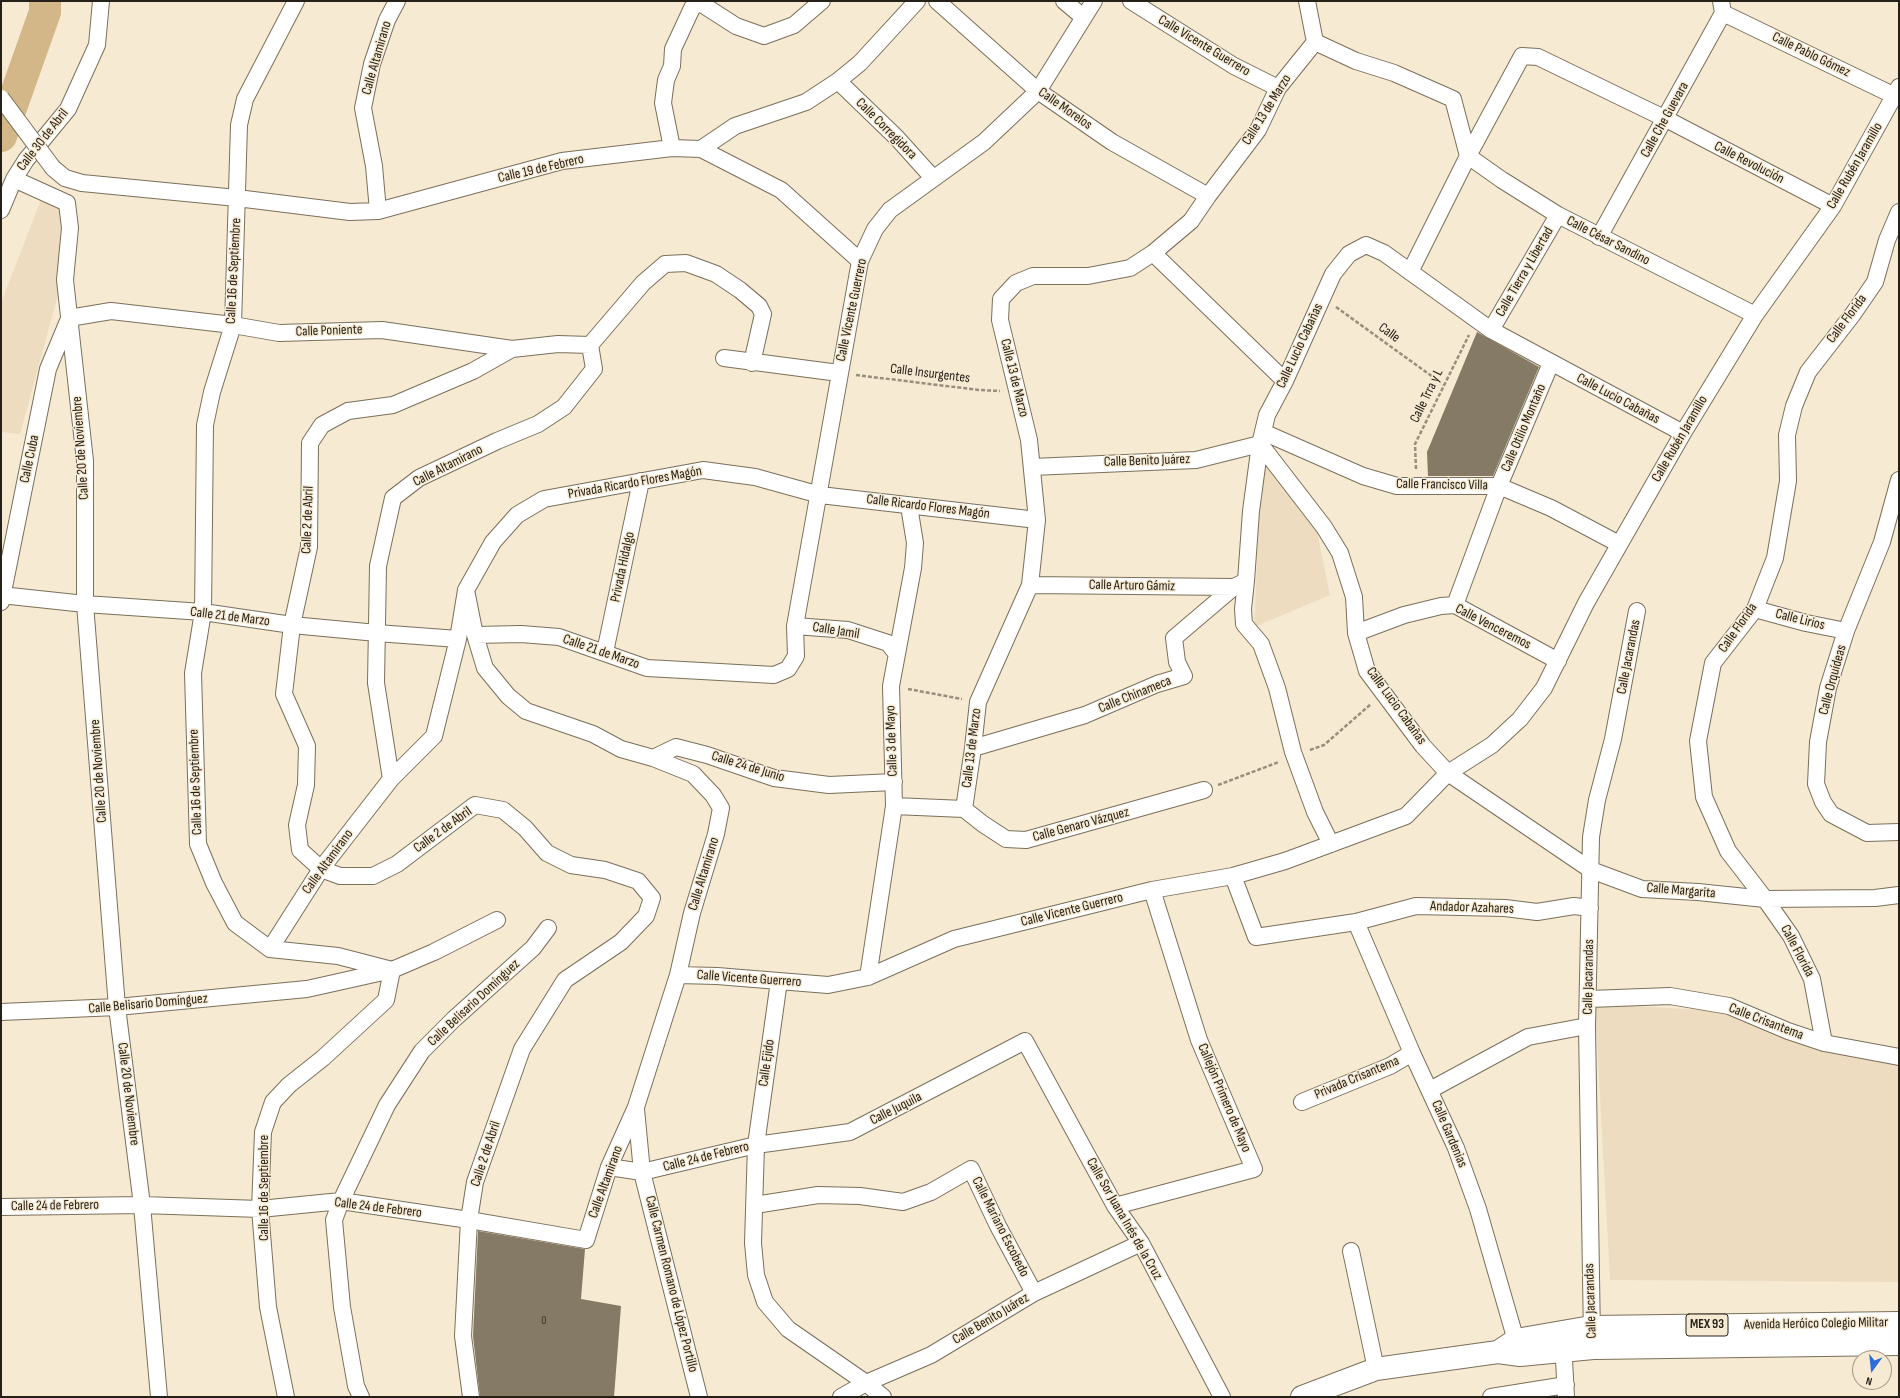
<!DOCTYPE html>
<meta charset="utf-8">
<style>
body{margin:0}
#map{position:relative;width:1900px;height:1398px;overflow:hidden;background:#f7ead3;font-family:"Sofia Sans Condensed",sans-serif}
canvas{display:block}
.frame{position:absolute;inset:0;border:2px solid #252018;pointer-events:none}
.north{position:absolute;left:1852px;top:1350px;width:40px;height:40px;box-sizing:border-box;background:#f7ead3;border:1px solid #a39988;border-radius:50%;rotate:195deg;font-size:11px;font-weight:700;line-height:16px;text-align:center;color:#252018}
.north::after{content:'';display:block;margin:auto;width:14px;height:18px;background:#2f6bd9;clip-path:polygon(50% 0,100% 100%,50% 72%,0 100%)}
</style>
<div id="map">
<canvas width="1900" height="1398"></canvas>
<div class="frame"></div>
<div class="north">N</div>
</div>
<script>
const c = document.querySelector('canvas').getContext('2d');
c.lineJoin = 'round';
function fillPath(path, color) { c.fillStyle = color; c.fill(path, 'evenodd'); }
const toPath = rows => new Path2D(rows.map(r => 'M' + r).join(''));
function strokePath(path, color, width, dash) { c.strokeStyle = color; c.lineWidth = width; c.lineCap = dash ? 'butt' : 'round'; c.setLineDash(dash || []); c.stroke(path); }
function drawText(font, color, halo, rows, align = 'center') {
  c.font = font + ' "Sofia Sans Condensed",sans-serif'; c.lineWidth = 3; c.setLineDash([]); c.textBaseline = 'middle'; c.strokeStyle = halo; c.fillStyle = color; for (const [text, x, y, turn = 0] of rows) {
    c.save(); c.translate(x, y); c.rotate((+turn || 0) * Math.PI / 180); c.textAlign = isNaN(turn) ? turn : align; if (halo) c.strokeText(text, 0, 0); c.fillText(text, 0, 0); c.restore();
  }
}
fillPath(toPath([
 [42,197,64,206,58,295,20,434,1,432,1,303],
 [1262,458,1317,532,1330,595,1254,627],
 [1595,1004,1722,1011,1899,1062,1899,1282,1610,1280]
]), '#eddcbf');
strokePath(toPath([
 [1,136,45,12,45,1]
]), '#d3b788', 32);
fillPath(toPath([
 [1477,332,1539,367,1493,476,1428,476,1427,452],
 [478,1231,585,1249,581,1299,621,1306,614,1397,480,1397,473,1336]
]), '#857a65');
const minor = toPath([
 [697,1,736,26,764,36,794,25,822,1],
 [937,1,1038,91,1112,142,1208,196],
 [1064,1,1083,17],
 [1131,1,1234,66,1278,88],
 [1723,13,1899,98],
 [1315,42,1356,61,1394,73,1453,99,1468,156],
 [838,81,897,138,933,178],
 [672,148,663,103,666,80,672,66,673,49,692,8,698,3],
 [701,149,735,126,806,102,838,81,860,63,917,1],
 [1468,156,1502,180,1558,215,1755,315],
 [53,168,65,178,82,183,237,198,350,212,378,211,562,161,672,148,701,149,781,190,860,261],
 [14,179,67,203,70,228,65,280,85,461,85,604,117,1007,142,1205,159,1397],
 [1,210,14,179,26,160,68,109,97,45,101,1],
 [378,211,374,166,363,108,372,64,387,20,397,1],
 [1599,237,1723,13,1721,1],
 [1153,253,1285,381],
 [1410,272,1468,156,1522,56,1538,57,1666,119,1833,206],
 [69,318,111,311,233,325,279,333,382,330,512,349,558,344,590,345],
 [1491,330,1558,215],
 [724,358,839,373],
 [1263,432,1363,476,1397,486,1499,486,1551,508,1619,544],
 [1683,433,1491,330,1384,253,1366,245,1349,254,1333,274,1285,381,1267,415,1260,444,1324,527,1340,553,1354,597,1356,633,1367,671,1423,746,1448,773,1591,870,1642,889,1698,892,1765,899,1875,898,1899,895],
 [1899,480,1882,542,1846,631,1828,688,1818,742,1816,784,1823,802,1831,814,1867,833,1899,832],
 [1246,581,1243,609,1244,624,1261,644,1277,688,1293,752,1315,812,1331,844],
 [1030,585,1234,587],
 [466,590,475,635,521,634,559,637,647,668,774,675,788,669,796,656,795,626,860,261,875,229,890,210,984,142,1038,91,1094,1],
 [1,595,85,604,203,612,292,625,377,633,458,639],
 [1,602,48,369,68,321],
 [1455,605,1499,486,1551,363],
 [1755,609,1806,623,1846,631],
 [795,626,848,630,888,643,896,653],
 [1356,633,1404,615,1441,606,1455,605,1558,661],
 [605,652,641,481],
 [973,748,1085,715,1157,684,1184,676,1177,662,1174,638,1234,587,1246,581,1251,511,1260,444,1196,460,1032,467],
 [653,758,676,747,707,755,774,778,829,785,894,782],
 [391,779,376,683,378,566,393,498,419,478,497,441,538,424,564,407,594,369,590,345,643,283,665,264,686,263,716,274,740,290,759,306,763,314,752,363],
 [894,806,964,809],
 [964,809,973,748,978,702,1030,585,1037,520,1029,440,1000,320,1001,299,1016,283,1033,276,1088,276,1130,268,1153,253,1191,221,1208,196,1258,130,1278,88,1315,42,1307,1],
 [964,809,983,824,1006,839,1026,840,1204,790],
 [1233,876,1256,937,1356,922,1416,906,1505,908,1537,912,1574,906,1590,908],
 [1356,922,1412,1053,1456,1148,1478,1209,1519,1351],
 [270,949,321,869,391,779,434,736,458,639,466,590,493,542,517,515,544,499,703,470,755,477,820,495,1037,520],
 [678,975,717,976,828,985,868,977,954,939,1152,890,1233,876,1285,861,1406,816,1448,773,1492,745,1520,719,1544,688,1586,603,1683,433,1755,315,1833,206,1899,87],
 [868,977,894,806,891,686,913,568,915,543,909,506],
 [779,981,756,1145,753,1243,756,1275,765,1302,788,1329,866,1383,883,1397],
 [1589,999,1670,996,1729,1006,1788,1031,1824,1043,1899,1057],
 [1,1012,117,1007,307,989,392,970,434,952,497,920],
 [1824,1043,1812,979,1791,936,1765,899,1728,851,1704,797,1698,741,1713,663,1755,609,1775,558,1788,481,1787,435,1794,406,1808,372,1853,314,1875,282,1887,240,1899,212],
 [1430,1090,1528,1037,1587,1026],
 [1302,1102,1390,1066,1412,1053],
 [636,1109,642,1172,699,1397],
 [609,1167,642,1172,756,1145,850,1132,1025,1041,1115,1206,1141,1243,1222,1397],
 [755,1205,818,1195,860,1196,903,1202,931,1192,971,1169,998,1226,1034,1293],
 [1115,1206,1254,1169,1199,1040,1152,890],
 [1,1207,142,1205,260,1209,341,1201,469,1220,586,1240,609,1167,636,1107,678,975,692,913,716,834,721,808,713,795,693,774,653,758,621,749,593,734,526,711,508,696,485,668,475,635],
 [1351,1251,1376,1369],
 [1592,1338,1587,1026,1591,837,1597,800,1613,739,1637,611],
 [1563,1341,1566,1397],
 [286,1397,268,1307,260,1209,263,1132,273,1102,289,1085,323,1058,386,1000,392,970,338,956,270,949,235,923,214,883,198,844,193,673,203,612,205,425,212,392,233,325,239,125,245,99,296,1],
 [361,1397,356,1386,342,1307,334,1220,341,1201,387,1105,422,1051,454,1019,533,948,548,928],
 [471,1397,463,1336,469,1220,475,1182,522,1049,565,980,621,942,646,916,652,898,638,881,605,870,571,865,547,853,525,828,503,810,475,805,397,864,373,876,340,876,321,869,300,850,297,825,306,785,307,746,284,694,292,625,309,547,310,443,322,425,348,411,393,405,473,371,512,349],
 [841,1397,866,1383,931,1355,1034,1293,1141,1243],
 [1491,1397,1566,1385]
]);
const primary = toPath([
 [1498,1352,1516,1340,1591,1327,1899,1323],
 [1302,1397,1376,1369,1498,1352,1520,1355,1593,1348,1899,1344]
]);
strokePath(minor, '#7a6f5a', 18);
strokePath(primary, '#7a6f5a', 24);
strokePath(toPath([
 [1336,307,1444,385],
 [856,375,979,390,1000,391],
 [1416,469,1415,444,1469,335],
 [908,689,962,699],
 [1310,750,1324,745,1371,704],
 [1218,785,1279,762]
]), '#978e7d', 2.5, [4, 2]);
strokePath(minor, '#fff', 16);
strokePath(primary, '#fff', 22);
const minorBridge = toPath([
 [1,98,53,168]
]);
strokePath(minorBridge, '#7a6f5a', 18, []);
strokePath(minorBridge, '#fff', 16);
drawText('12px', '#3d362b', null, [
 ["0",544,1321]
]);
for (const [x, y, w] of [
 [1707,1325,42]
]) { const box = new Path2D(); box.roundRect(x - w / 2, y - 11, w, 22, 3); c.fillStyle = '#f7ead3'; c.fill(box); strokePath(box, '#252018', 1); }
drawText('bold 13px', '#252018', null, [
 ["MEX 93",1707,1325]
]);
drawText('14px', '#252018', '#f7ead3', [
 ["Calle Vicente Guerrero",1204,46,31],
 ["Calle Pablo Gómez",1811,55,26],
 ["Calle Altamirano",377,58,-74],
 ["Calle Morelos",1065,109,35],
 ["Calle 13 de Marzo",1267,110,-58],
 ["Calle Che Guevara",1665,120,-61],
 ["Calle Corregidora",886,129,45],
 ["Calle 30 de Abril",43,140,-52],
 ["Calle Revolución",1749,163,27],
 ["Calle Rubén Jaramillo",1855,166,-60],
 ["Calle 19 de Febrero",541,169,-13],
 ["Calle César Sandino",1608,241,27],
 ["Calle 16 de Septiembre",234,271,-87],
 ["Calle Tierra y Libertad",1525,272,-60],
 ["Calle Vicente Guerrero",852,310,-78],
 ["Calle Florida",1847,319,-53],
 ["Calle Poniente",329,331,-2],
 ["Calle",1389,333,36],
 ["Calle Lucio Cabañas",1300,346,-65],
 ["Calle Insurgentes",930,374,7],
 ["Calle 13 de Marzo",1014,378,76],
 ["Calle Trra y L",1427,396,-64],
 ["Calle Lucio Cabañas",1618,399,28],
 ["Calle Otilio Montaño",1524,428,-67],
 ["Calle Rubén Jaramillo",1680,439,-60],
 ["Calle 20 de Noviembre",81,448,-94],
 ["Calle Cuba",30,459,-78],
 ["Calle Benito Juárez",1147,461,-2],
 ["Calle Altamirano",448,466,-27],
 ["Privada Ricardo Flores Magón",635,483,-10],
 ["Calle Francisco Villa",1442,485,1],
 ["Calle Ricardo Flores Magón",928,507,7],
 ["Calle 2 de Abril",308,520,-88],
 ["Privada Hidalgo",623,567,-78],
 ["Calle Arturo Gámiz",1132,586,1],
 ["Calle 21 de Marzo",230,617,7],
 ["Calle Lirios",1800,620,14],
 ["Calle Venceremos",1493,627,27],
 ["Calle Florida",1738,628,-55],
 ["Calle Jamil",836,631,9],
 ["Calle 21 de Marzo",601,652,19],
 ["Calle Jacarandas",1629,657,-79],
 ["Calle Orquídeas",1833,680,-75],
 ["Calle Chinameca",1135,695,-22],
 ["Calle Lucio Cabañas",1396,706,54],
 ["Calle 3 de Mayo",892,741,-92],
 ["Calle 13 de Marzo",972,748,-83],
 ["Calle 24 de Junio",748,767,17],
 ["Calle 20 de Noviembre",99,771,-94],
 ["Calle 16 de Septiembre",196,782,-92],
 ["Calle Genaro Vázquez",1081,825,-15],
 ["Calle 2 de Abril",443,830,-36],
 ["Calle Altamirano",328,862,-54],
 ["Calle Altamirano",704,874,-73],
 ["Calle Margarita",1681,891,5],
 ["Andador Azahares",1472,908,2],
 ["Calle Vicente Guerrero",1072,910,-14],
 ["Calle Florida",1797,951,62],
 ["Calle Jacarandas",1589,977,-89],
 ["Calle Vicente Guerrero",749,979,4],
 ["Calle Belisario Domínguez",474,1003,-43],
 ["Calle Belisario Domínguez",148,1004,-5],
 ["Calle Crisantema",1766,1022,21],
 ["Calle Ejido",767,1063,-82],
 ["Privada Crisantema",1357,1078,-23],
 ["Calle 20 de Noviembre",128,1094,83],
 ["Callejón Primero de Mayo",1224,1098,67],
 ["Calle Juquila",896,1109,-27],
 ["Calle Gardenias",1449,1134,67],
 ["Calle 2 de Abril",486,1154,-72],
 ["Calle 24 de Febrero",706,1157,-14],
 ["Calle Altamirano",606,1182,-70],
 ["Calle 16 de Septiembre",264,1188,-90],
 ["Calle 24 de Febrero",55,1206,-1],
 ["Calle 24 de Febrero",378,1208,7],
 ["Calle Sor Juana Inés de la Cruz",1124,1219,60],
 ["Calle Mariano Escobedo",1000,1227,63],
 ["Calle Carmen Romano de López Portillo",671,1284,76],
 ["Calle Jacarandas",1591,1301,-92],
 ["Calle Benito Juárez",991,1319,-31],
 ["Avenida Heróico Colegio Militar",1816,1324,-1]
]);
</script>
